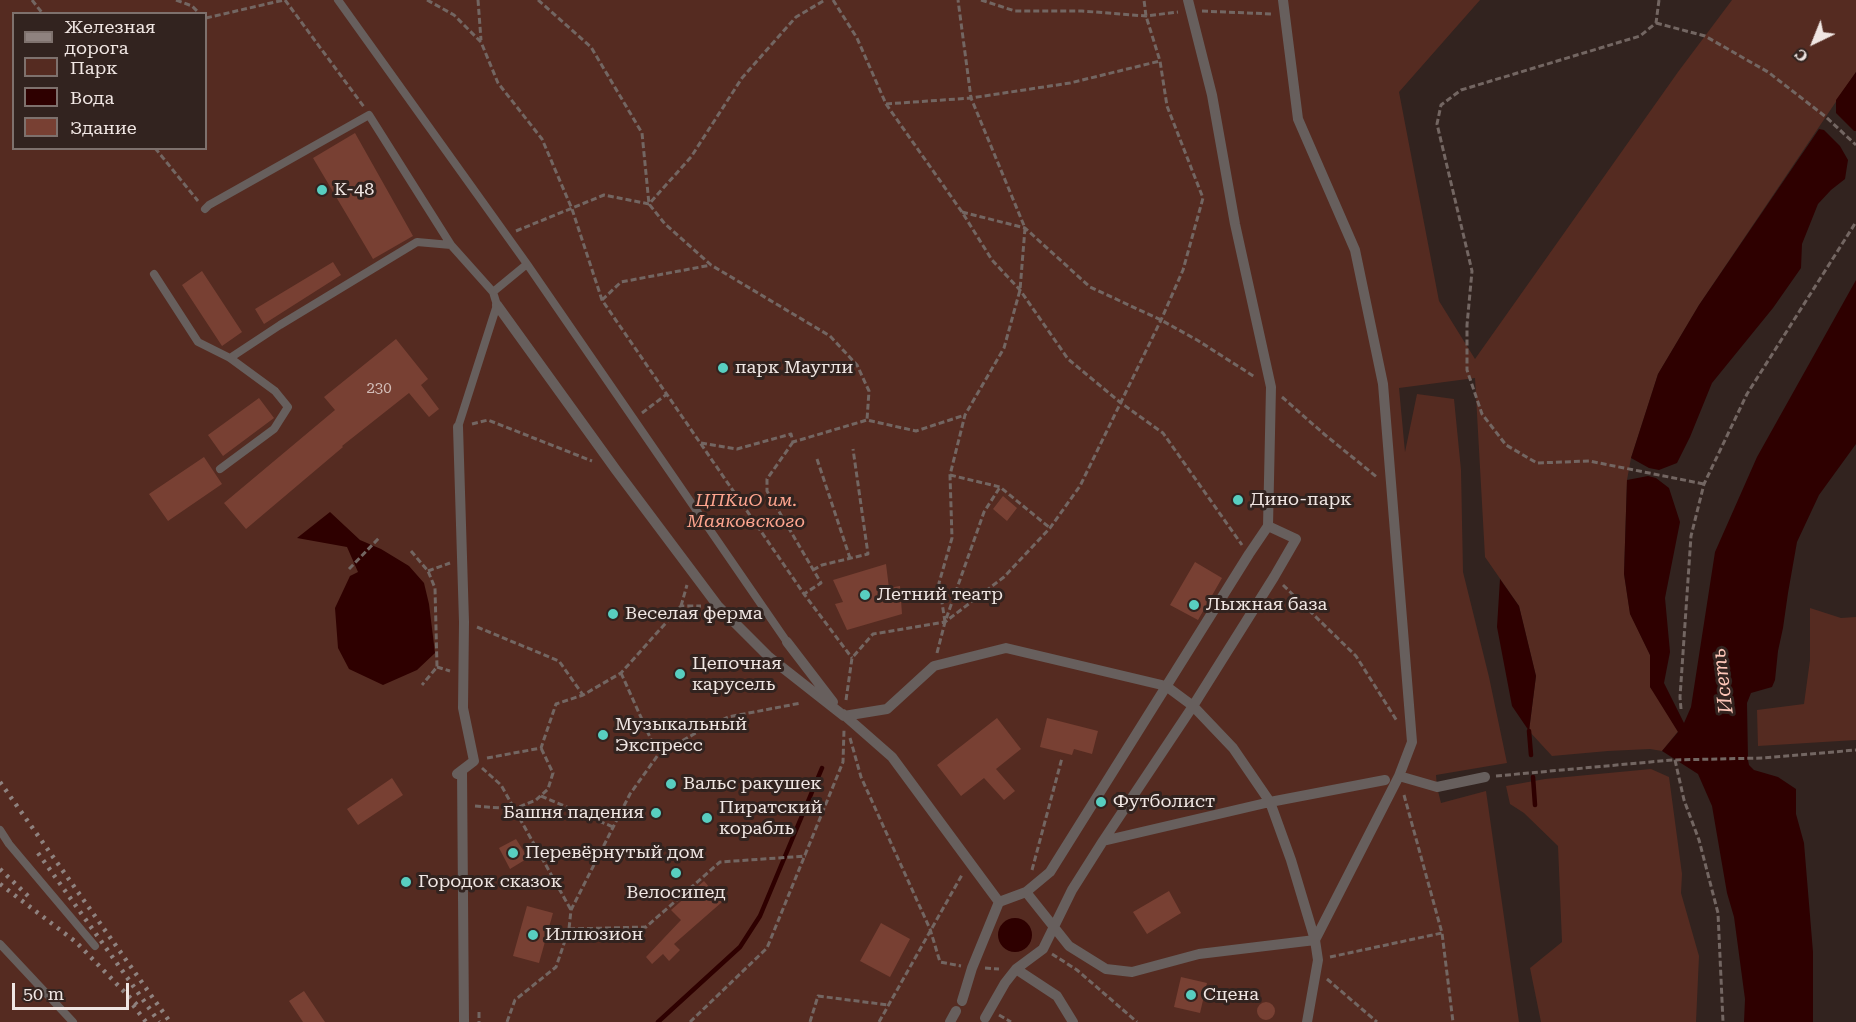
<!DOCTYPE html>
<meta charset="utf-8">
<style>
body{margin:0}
#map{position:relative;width:1856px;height:1022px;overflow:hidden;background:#32231f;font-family:"Roboto Serif",serif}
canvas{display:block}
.legend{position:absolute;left:12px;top:12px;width:195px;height:138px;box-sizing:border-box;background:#32231f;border:2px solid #7e716d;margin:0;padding:8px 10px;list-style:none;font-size:18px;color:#f0e6e3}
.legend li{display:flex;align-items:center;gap:12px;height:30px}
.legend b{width:30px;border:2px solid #7e716d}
.north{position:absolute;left:1784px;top:12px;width:60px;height:60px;-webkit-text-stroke:4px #32231f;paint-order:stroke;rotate:223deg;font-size:16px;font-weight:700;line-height:24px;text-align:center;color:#f0e6e3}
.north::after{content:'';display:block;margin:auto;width:21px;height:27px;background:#f0e6e3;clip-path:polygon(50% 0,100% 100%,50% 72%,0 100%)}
.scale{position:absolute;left:12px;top:983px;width:117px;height:27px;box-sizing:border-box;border:3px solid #f0e6e3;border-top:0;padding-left:8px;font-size:18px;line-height:21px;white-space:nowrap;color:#f0e6e3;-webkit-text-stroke:4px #32231f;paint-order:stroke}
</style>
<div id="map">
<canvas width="1856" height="1022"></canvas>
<ul class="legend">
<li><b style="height:8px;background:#8f827f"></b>Железная дорога</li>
<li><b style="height:16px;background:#552b21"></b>Парк</li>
<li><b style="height:16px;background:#2e0000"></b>Вода</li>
<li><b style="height:16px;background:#784033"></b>Здание</li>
</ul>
<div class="north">С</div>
<div class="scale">50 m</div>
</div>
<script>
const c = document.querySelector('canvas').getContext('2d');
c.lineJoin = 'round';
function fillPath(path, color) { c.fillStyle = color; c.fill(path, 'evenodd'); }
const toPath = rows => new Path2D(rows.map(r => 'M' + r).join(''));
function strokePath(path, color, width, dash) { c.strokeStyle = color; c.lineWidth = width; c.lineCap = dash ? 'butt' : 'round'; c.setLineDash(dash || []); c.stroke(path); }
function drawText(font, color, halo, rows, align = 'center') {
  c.font = font + ' "Roboto Serif",serif'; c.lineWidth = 6; c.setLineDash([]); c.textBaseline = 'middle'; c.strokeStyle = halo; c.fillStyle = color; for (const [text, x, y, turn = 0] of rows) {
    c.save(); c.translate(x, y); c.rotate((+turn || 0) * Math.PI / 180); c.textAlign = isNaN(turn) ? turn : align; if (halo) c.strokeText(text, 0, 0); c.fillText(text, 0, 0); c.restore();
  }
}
fillPath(toPath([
 [0,0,1480,0,1399,92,1439,301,1475,359,1678,72,1732,0,1856,0,1856,72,1699,305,1658,374,1631,458,1627,480,1624,574,1630,613,1650,655,1650,687,1684,724,1662,751,1650,749,1608,751,1552,756,1529,731,1536,676,1519,606,1485,557,1475,378,1399,388,1405,452,1417,394,1454,399,1461,470,1463,572,1489,677,1507,763,1436,775,1437,787,1441,803,1486,791,1519,1022,0,1022],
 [14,14,206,14,206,148,14,148],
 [1810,608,1841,618,1856,617,1856,740,1758,746,1757,710,1804,704,1810,660],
 [1651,769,1669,777,1682,874,1681,893,1699,956,1696,1022,1541,1022,1530,968,1562,942,1558,846,1524,813,1510,804,1506,786,1545,779]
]), '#552b21');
fillPath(toPath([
 [1856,72,1856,131,1854,131,1836,113,1836,100],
 [1819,129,1824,130,1840,146,1848,160,1845,179,1831,190,1818,204,1802,244,1801,268,1773,308,1712,383,1690,437,1677,463,1659,470,1649,468,1631,458,1658,374,1699,305],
 [1856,280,1856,444,1819,495,1797,542,1788,593,1783,628,1778,651,1775,680,1772,687,1751,693,1747,703,1748,760,1749,765,1754,770,1778,777,1796,789,1796,814,1804,843,1813,952,1813,1022,1744,1022,1745,999,1734,917,1727,893,1712,806,1698,774,1662,751,1678,732,1650,687,1650,655,1630,614,1624,574,1627,480,1648,476,1656,478,1669,488,1680,522,1665,598,1670,652,1664,683,1684,723,1691,707,1715,552,1757,457],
 [330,512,360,540,381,549,409,566,424,583,429,604,435,653,417,670,383,685,349,669,338,648,335,608,350,576,358,572,347,547,297,538],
 [1500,579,1519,606,1536,676,1529,731,1512,706,1497,627],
 '998 935a17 17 0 1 1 34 0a17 17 0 1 1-34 0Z'
]), '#2e0000');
strokePath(toPath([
 [1529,731,1531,755],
 [1533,777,1535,805],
 [658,1022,740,947,760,916,822,768]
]), '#2e0000', 4.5);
fillPath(toPath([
 [355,133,413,236,373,259,313,158],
 [333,262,341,275,264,324,255,309],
 [202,271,242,332,222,346,182,285],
 [396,339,428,379,421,385,439,409,429,417,409,393,342,446,343,447,246,529,224,503,335,410,324,397],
 [259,398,274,418,223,456,208,435],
 [204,457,222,484,168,521,149,494],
 [1003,496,1017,508,1007,521,993,509],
 [1195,562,1222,578,1198,620,1170,605],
 [886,564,889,588,900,586,902,614,847,630,835,604,843,602,833,580],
 [997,718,1021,749,996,769,1015,791,1004,800,984,778,961,796,937,765],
 [1047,718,1098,731,1092,754,1074,749,1072,755,1040,747],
 [392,778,403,795,358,825,347,809],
 [516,839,528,858,510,869,499,848],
 [704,881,722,902,674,944,680,950,669,961,663,954,652,964,646,957,681,920,671,910],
 [1169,891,1181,913,1147,934,1133,912],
 [527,906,553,913,539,963,513,956],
 [881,923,910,939,890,977,860,961],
 [1181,977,1207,983,1200,1013,1174,1007],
 [304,991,325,1022,303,1022,289,1001],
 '1257 1011a9 9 0 1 1 18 0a9 9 0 1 1-18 0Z'
]), '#784033');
strokePath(toPath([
 [32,0,43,14],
 [176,0,192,6,200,14],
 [285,0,364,107],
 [427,0,454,15,481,42,498,83,542,139,572,209,602,300,804,594,852,658],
 [478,0,481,40],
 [538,0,591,47,642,133,649,204,665,224,711,265,830,336,857,365,869,391,867,420],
 [833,0,857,38,886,104,962,212,992,260,1020,290,1068,359,1121,403,1163,433,1242,545],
 [981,0,1015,11,1082,11,1146,16,1178,12],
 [1659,0,1656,23,1640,36,1461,90,1441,105,1437,124,1472,271,1467,325,1467,370,1482,414,1506,445,1537,463,1589,461,1704,484],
 [1202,11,1273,14],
 [206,18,284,0],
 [1656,23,1705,36,1768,72,1826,117,1856,145],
 [886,104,971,98,1070,83,1160,61],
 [155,148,198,201],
 [962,212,1025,228,1090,287,1161,320,1197,340,1255,377],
 [516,231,604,195,649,204,691,157,742,78,796,17,825,0],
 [602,300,621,282,711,265],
 [1282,397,1324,434,1378,478],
 [642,413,667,394],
 [472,424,488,420,592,461],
 [793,442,767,479,767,491,821,583,804,594],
 [701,443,737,449,791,434,793,442,867,420,916,431,965,415],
 [817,459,850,558],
 [950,475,1000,487,1050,528],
 [411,551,428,571,435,588,437,667,422,685],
 [349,569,379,538],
 [813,570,822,565,868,554,853,449],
 [428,571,450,563],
 [1283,585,1356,656,1397,721],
 [681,606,687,585],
 [945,622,939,583,952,538,950,475,965,415,1004,348,1020,290,1025,228,971,98,958,0],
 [477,627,559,661,583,695],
 [937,653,945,622,984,512,1000,487],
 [437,667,450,671],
 [621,673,658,755],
 [846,700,852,658,873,634,945,622,1004,577,1050,528,1080,486,1161,320,1183,270,1203,198,1167,106,1160,61,1146,16,1144,0],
 [1681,709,1680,697,1691,536,1704,484,1747,394,1856,222],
 [850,738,861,777,930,929,940,962,961,966],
 [487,758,541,748,556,704,583,695,621,673,681,606,701,606],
 [1675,760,1684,800,1699,840,1718,913,1723,1022],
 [482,768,501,785,571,910],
 [1496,776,1672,760,1763,758,1856,750],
 [1404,795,1442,933,1453,1022],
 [541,796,613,827],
 [475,806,514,809,536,800,548,789,553,773,541,748],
 [1032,870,1062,758],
 [569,929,646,927,720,862,806,856],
 [1052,954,1077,970,1137,1022],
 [1330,957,1442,933],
 [985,968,999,969],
 [1327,979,1377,1022],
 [479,1012,479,1022],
 [999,1015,1011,1022],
 [507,1022,515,1000,556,967,569,929,571,910,630,794,658,755,694,734,728,717,801,703],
 [690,1022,767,948,843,762,844,730],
 [810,1022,818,996,888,1005],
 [879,1022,963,873]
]), '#736662', 3, [6, 3]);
strokePath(toPath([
 [338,0,527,264,787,642],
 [205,209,209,205,369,115,451,245],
 [154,274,198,342,230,358,275,391,288,407,274,429,220,469],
 [493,292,527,264],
 [230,358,280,325,417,242,451,245,493,292,497,305,458,427],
 [0,830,9,844,95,946],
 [0,944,73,1022]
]), '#675f5d', 8);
strokePath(toPath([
 [497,305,616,470,718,606,769,657,844,716,887,709,934,666,1006,648,1166,686,1193,706,1233,748,1270,802,1291,860,1315,940,1318,960,1307,1022],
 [787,642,833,702],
 [843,714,892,757,999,902],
 [462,770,464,1022],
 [457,774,474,761,463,708,464,622,458,427],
 [1399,776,1437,787,1485,777],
 [1103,841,1193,706,1274,577,1296,539,1268,526,1271,387,1235,224,1212,95,1188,0],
 [1026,892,1069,946,1106,969,1132,972,1199,954,1315,940,1399,776,1412,742,1383,384,1355,250,1298,119,1283,0],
 [1016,969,1057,996,1073,1022],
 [962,1001,972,968,999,902,1026,892,1050,872,1249,554,1268,526],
 [985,1018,1005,983,1016,969,1043,949,1072,890,1103,841,1270,802,1385,780],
 [950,1022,956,1011]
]), '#675f5d', 10);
strokePath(toPath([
 [0,782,170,1022],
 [38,853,159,1022],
 [0,869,28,896],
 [0,884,76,942,141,1009],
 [133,1005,146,1022]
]), '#8f827f', 4.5, [3, 6]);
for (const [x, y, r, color] of [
 [322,190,6,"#58cec0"],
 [723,368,6,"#58cec0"],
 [1238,500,6,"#58cec0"],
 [865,595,6,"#58cec0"],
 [1194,605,6,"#58cec0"],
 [613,614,6,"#58cec0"],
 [680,674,6,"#58cec0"],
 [603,735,6,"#58cec0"],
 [671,784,6,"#58cec0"],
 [1101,802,6,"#58cec0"],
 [656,813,6,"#58cec0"],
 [707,818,6,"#58cec0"],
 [513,853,6,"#58cec0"],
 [676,873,6,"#58cec0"],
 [406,882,6,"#58cec0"],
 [533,935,6,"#58cec0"],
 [1191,995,6,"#58cec0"]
]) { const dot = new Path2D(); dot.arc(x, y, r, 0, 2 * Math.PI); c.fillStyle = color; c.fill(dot); strokePath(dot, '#32231f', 2); }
drawText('15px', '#d2bcb7', null, [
 ["230",379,389]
]);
drawText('18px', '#f0e6e3', '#32231f', [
 ["К-48",334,190],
 ["парк Маугли",735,368],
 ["Дино-парк",1250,500],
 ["Летний театр",877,595],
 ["Лыжная база",1206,605],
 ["Веселая ферма",625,614],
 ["Цепочная",692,664],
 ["карусель",692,685],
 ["Музыкальный",615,725],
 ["Экспресс",615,746],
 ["Вальс ракушек",683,784],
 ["Футболист",1113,802],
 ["Пиратский",719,808],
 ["корабль",719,829],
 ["Башня падения",644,813,"right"],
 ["Перевёрнутый дом",525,853],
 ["Городок сказок",418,882],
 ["Велосипед",676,893,"center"],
 ["Иллюзион",545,935],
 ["Сцена",1203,995]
], 'left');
drawText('italic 18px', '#fea58f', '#32231f', [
 ["ЦПКиО им.",746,501],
 ["Маяковского",746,522]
]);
drawText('italic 20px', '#fcc5b7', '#32231f', [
 ["Исеть",1723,681,-97]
]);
</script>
